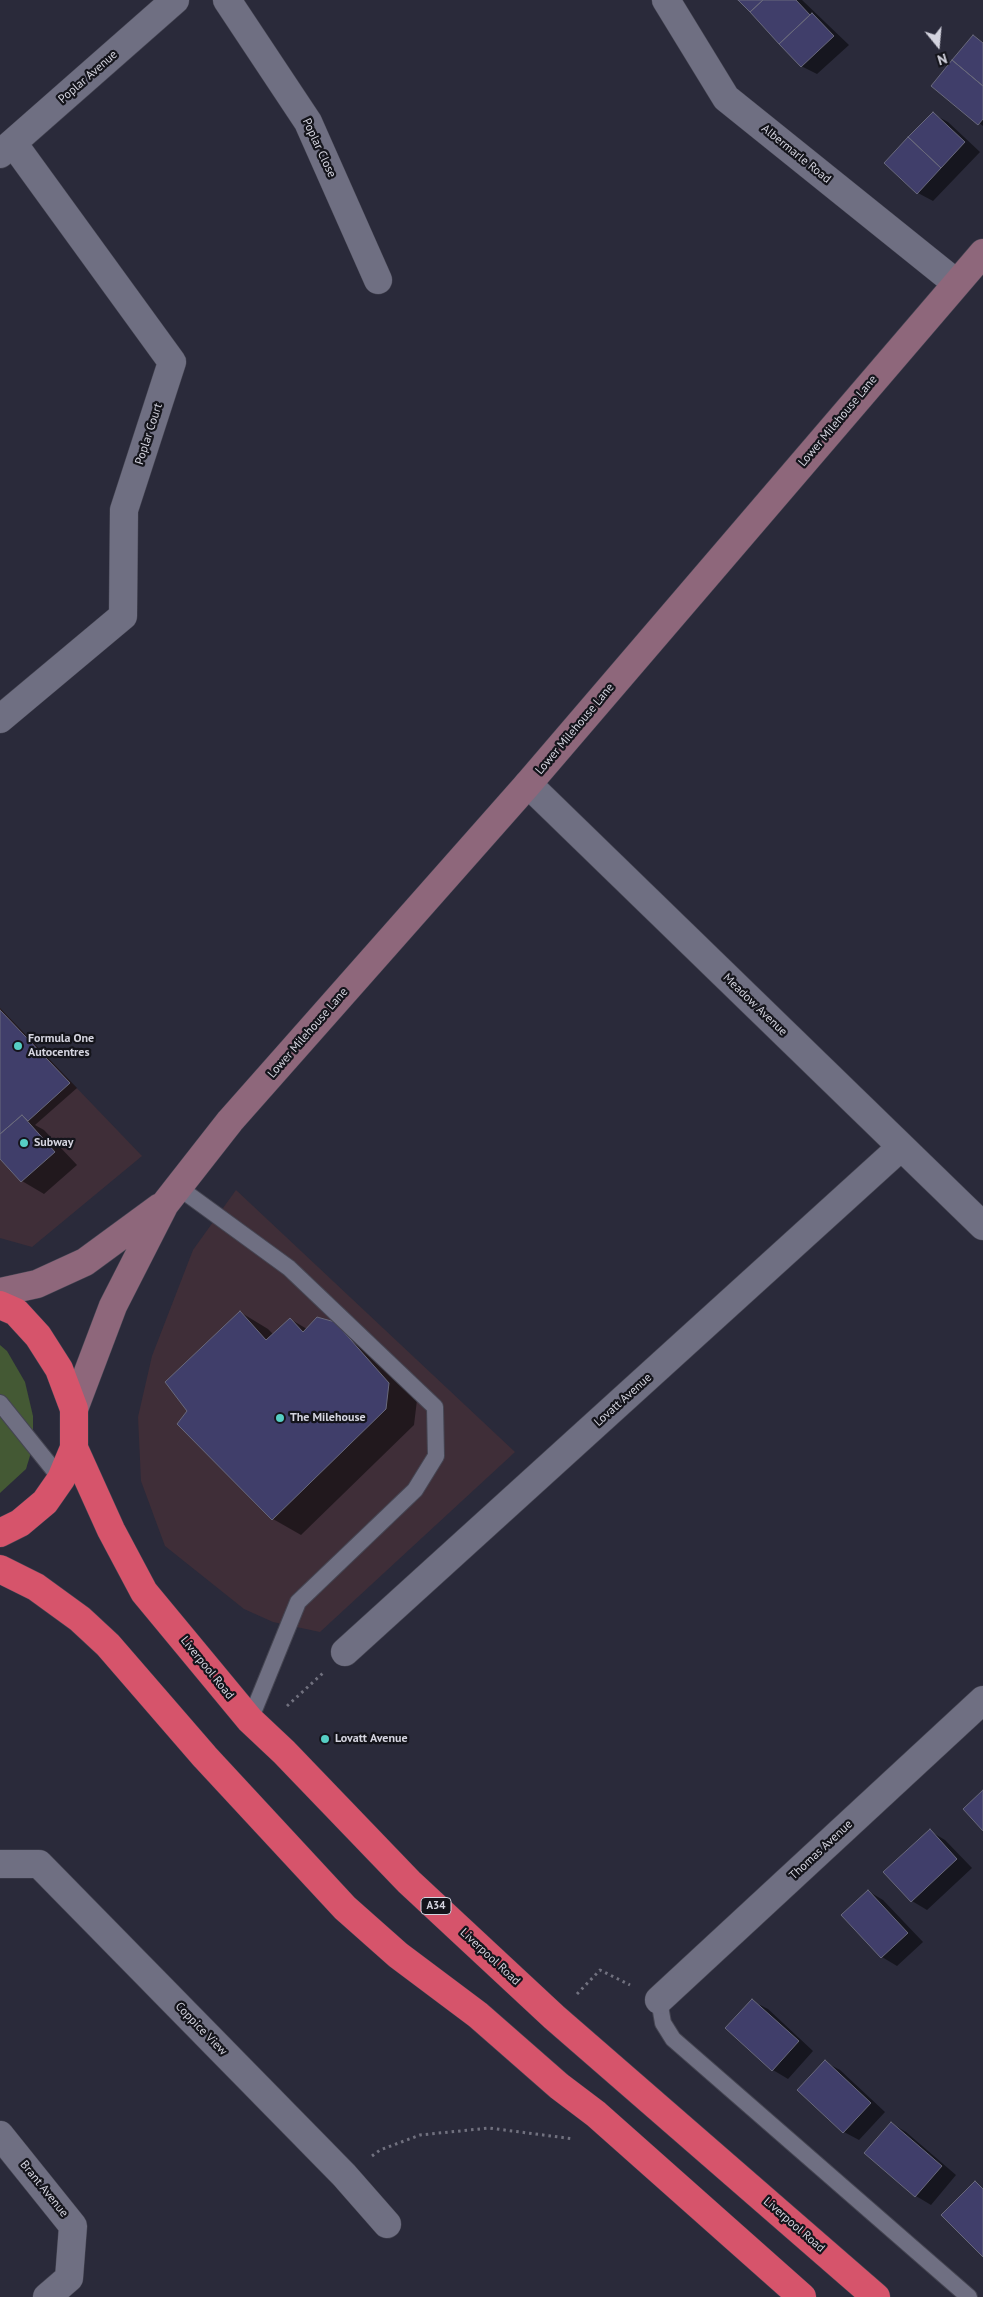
<!DOCTYPE html>
<style>
body{margin:0}
#map{position:relative;width:983px;height:2297px;overflow:hidden;background:#2a2a3a;font-family:"PT Sans",sans-serif}
canvas{display:block}
.north{position:absolute;left:913px;top:20px;width:50px;height:50px;-webkit-text-stroke:4px #14141b;paint-order:stroke;rotate:163deg;font-size:14px;font-weight:700;line-height:20px;text-align:center;color:#d4d4df}
.north::after{content:'';display:block;margin:auto;width:18px;height:22px;background:#d4d4df;clip-path:polygon(50% 0,100% 100%,50% 72%,0 100%)}
</style>
<div id="map">
<canvas width="983" height="2297"></canvas>
<div class="north">N</div>
</div>
<script>
const c = document.querySelector('canvas').getContext('2d');
c.lineJoin = 'round';
function fillPath(path, color) { c.fillStyle = color; c.fill(path, 'evenodd'); }
const toPath = rows => new Path2D(rows.map(r => 'M' + r).join(''));
function strokePath(path, color, width, dash) { c.strokeStyle = color; c.lineWidth = width; c.lineCap = dash ? 'butt' : 'round'; c.setLineDash(dash || []); c.stroke(path); }
function drawText(font, color, halo, rows, align = 'center') {
  c.font = font + ' "PT Sans",sans-serif'; c.lineWidth = 4.5; c.setLineDash([]); c.textBaseline = 'middle'; c.strokeStyle = halo; c.fillStyle = color; for (const [text, x, y, turn = 0] of rows) {
    c.save(); c.translate(x, y); c.rotate((+turn || 0) * Math.PI / 180); c.textAlign = isNaN(turn) ? turn : align; if (halo) c.strokeText(text, 0, 0); c.fillText(text, 0, 0); c.restore();
  }
}
fillPath(toPath([
 [0,1008,142,1156,32,1247,0,1238],
 [236,1190,515,1452,320,1632,273,1622,244,1609,165,1546,141,1481,138,1417,152,1356,193,1250]
]), '#3f2e38');
fillPath(toPath([
 [0,1345,7,1351,25,1382,33,1416,33,1446,26,1469,0,1493]
]), '#445934');
fillPath(toPath([
 [740,0,802,0,849,45,817,74,801,66],
 [974,37,983,42,983,126,933,86],
 [933,114,948,122,980,152,933,201,918,193],
 [0,1008,77,1088,35,1125,44,1130,77,1165,44,1194,22,1181,0,1157],
 [240,1312,268,1329,274,1335,290,1319,307,1329,334,1323,363,1339,417,1400,414,1425,301,1535,273,1519,189,1411],
 [930,1831,945,1840,972,1868,927,1910,912,1901],
 [868,1891,883,1900,923,1942,897,1966,882,1957,843,1915],
 [752,2001,768,2009,813,2051,788,2079,773,2070],
 [825,2062,840,2070,885,2112,859,2140,844,2132],
 [891,2123,906,2132,956,2175,931,2205,916,2196]
]), '#0007');
const building = toPath([
 [738,0,763,0,750,12,738,0],
 [763,0,796,0,810,15,779,44,750,12,763,0],
 [812,13,834,36,801,67,779,44,812,13],
 [973,35,983,43,983,86,952,60,973,35],
 [952,60,983,86,983,119,978,125,931,86,952,60],
 [933,112,965,142,941,168,908,137,933,112],
 [908,137,941,168,917,194,884,163,908,137],
 [0,1010,70,1083,28,1121,22,1115,0,1134,0,1010],
 [22,1115,55,1152,21,1182,0,1159,0,1134,22,1115],
 [240,1311,266,1340,290,1318,303,1332,317,1317,335,1322,389,1383,386,1409,272,1520,177,1424,187,1411,165,1382,240,1311],
 [983,1790,983,1831,963,1809,983,1790],
 [930,1829,957,1859,911,1902,883,1872,930,1829],
 [868,1890,908,1933,881,1958,841,1915,868,1890],
 [752,1999,799,2041,772,2071,725,2028,752,1999],
 [825,2060,871,2103,843,2133,797,2090,825,2060],
 [891,2122,942,2166,915,2197,864,2153,891,2122],
 [975,2181,983,2189,983,2257,941,2215,975,2181]
]);
fillPath(building, '#403e6a');
strokePath(building, '#69697c', 1);
const lane = toPath([
 [178,1187,289,1268,435,1407,436,1456,415,1490,298,1602,250,1720],
 [0,1403,61,1479],
 [659,2000,663,2023,673,2039,969,2297]
]);
const street = toPath([
 [227,0,308,122,378,280],
 [666,0,726,98,956,283],
 [0,154,175,0],
 [0,719,123,616,124,510,172,362,13,143],
 [528,784,983,1226],
 [345,1652,901,1147],
 [0,1864,39,1864,344,2175,387,2224],
 [659,2000,983,1700],
 [0,2135,73,2226,69,2278,47,2297]
]);
const secondary = toPath([
 [0,1292,37,1284,85,1262,160,1207],
 [74,1409,113,1306,165,1204,230,1121,528,784,983,253]
]);
const highway = toPath([
 [0,1305,16,1312,38,1336,59,1369,74,1409,74,1448,61,1479,45,1502,20,1523,0,1533],
 [74,1448,111,1530,144,1592,250,1720,284,1752,409,1882,554,2017,876,2297],
 [0,1569,36,1587,80,1619,108,1645,205,1757,345,1908,398,1955,478,2015,559,2086,596,2114,802,2297]
]);
strokePath(lane, '#454552', 18);
strokePath(street, '#454552', 29);
strokePath(secondary, '#454552', 29);
strokePath(highway, '#454552', 29);
strokePath(toPath([
 [287,1706,323,1673],
 [577,1994,600,1970,630,1985],
 [372,2156,380,2150,420,2135,489,2128,574,2139]
]), '#71717f', 3, [2.5, 4]);
strokePath(lane, '#6f6f82', 16);
strokePath(street, '#6f6f82', 28);
strokePath(secondary, '#8e677b', 28);
strokePath(highway, '#d6546b', 28);
for (const [x, y, r, color] of [
 [18,1046,5,"#56cec4"],
 [24,1143,5,"#56cec4"],
 [280,1418,5,"#56cec4"],
 [325,1739,5,"#56cec4"]
]) { const dot = new Path2D(); dot.arc(x, y, r, 0, 2 * Math.PI); c.fillStyle = color; c.fill(dot); strokePath(dot, '#14141b', 2); }
for (const [x, y, w] of [
 [436,1906,30]
]) { const box = new Path2D(); box.roundRect(x - w / 2, y - 8.5, w, 17, 4); c.fillStyle = '#14141b'; c.fill(box); strokePath(box, '#d4d4df', 1); }
drawText('bold 11px', '#d4d4df', null, [
 ["A34",436,1906]
]);
drawText('12px', '#d4d4df', '#14141b', [
 ["Poplar Avenue",88,77,-41],
 ["Poplar Close",319,148,65],
 ["Albermarle Road",796,154,39],
 ["Lower Milehouse Lane",838,421,-50],
 ["Poplar Court",149,434,-72],
 ["Lower Milehouse Lane",575,729,-50],
 ["Meadow Avenue",755,1005,44],
 ["Lower Milehouse Lane",308,1033,-49],
 ["Lovatt Avenue",623,1400,-42],
 ["Liverpool Road",207,1668,51],
 ["Thomas Avenue",821,1850,-43],
 ["Liverpool Road",490,1957,43],
 ["Coppice View",201,2029,46],
 ["Brant Avenue",44,2189,51],
 ["Liverpool Road",794,2225,41]
]);
drawText('bold 12px', '#d4d4df', '#14141b', [
 ["Formula One",28,1039],
 ["Autocentres",28,1053],
 ["Subway",34,1143],
 ["The Milehouse",290,1418],
 ["Lovatt Avenue",335,1739]
], 'left');
</script>
